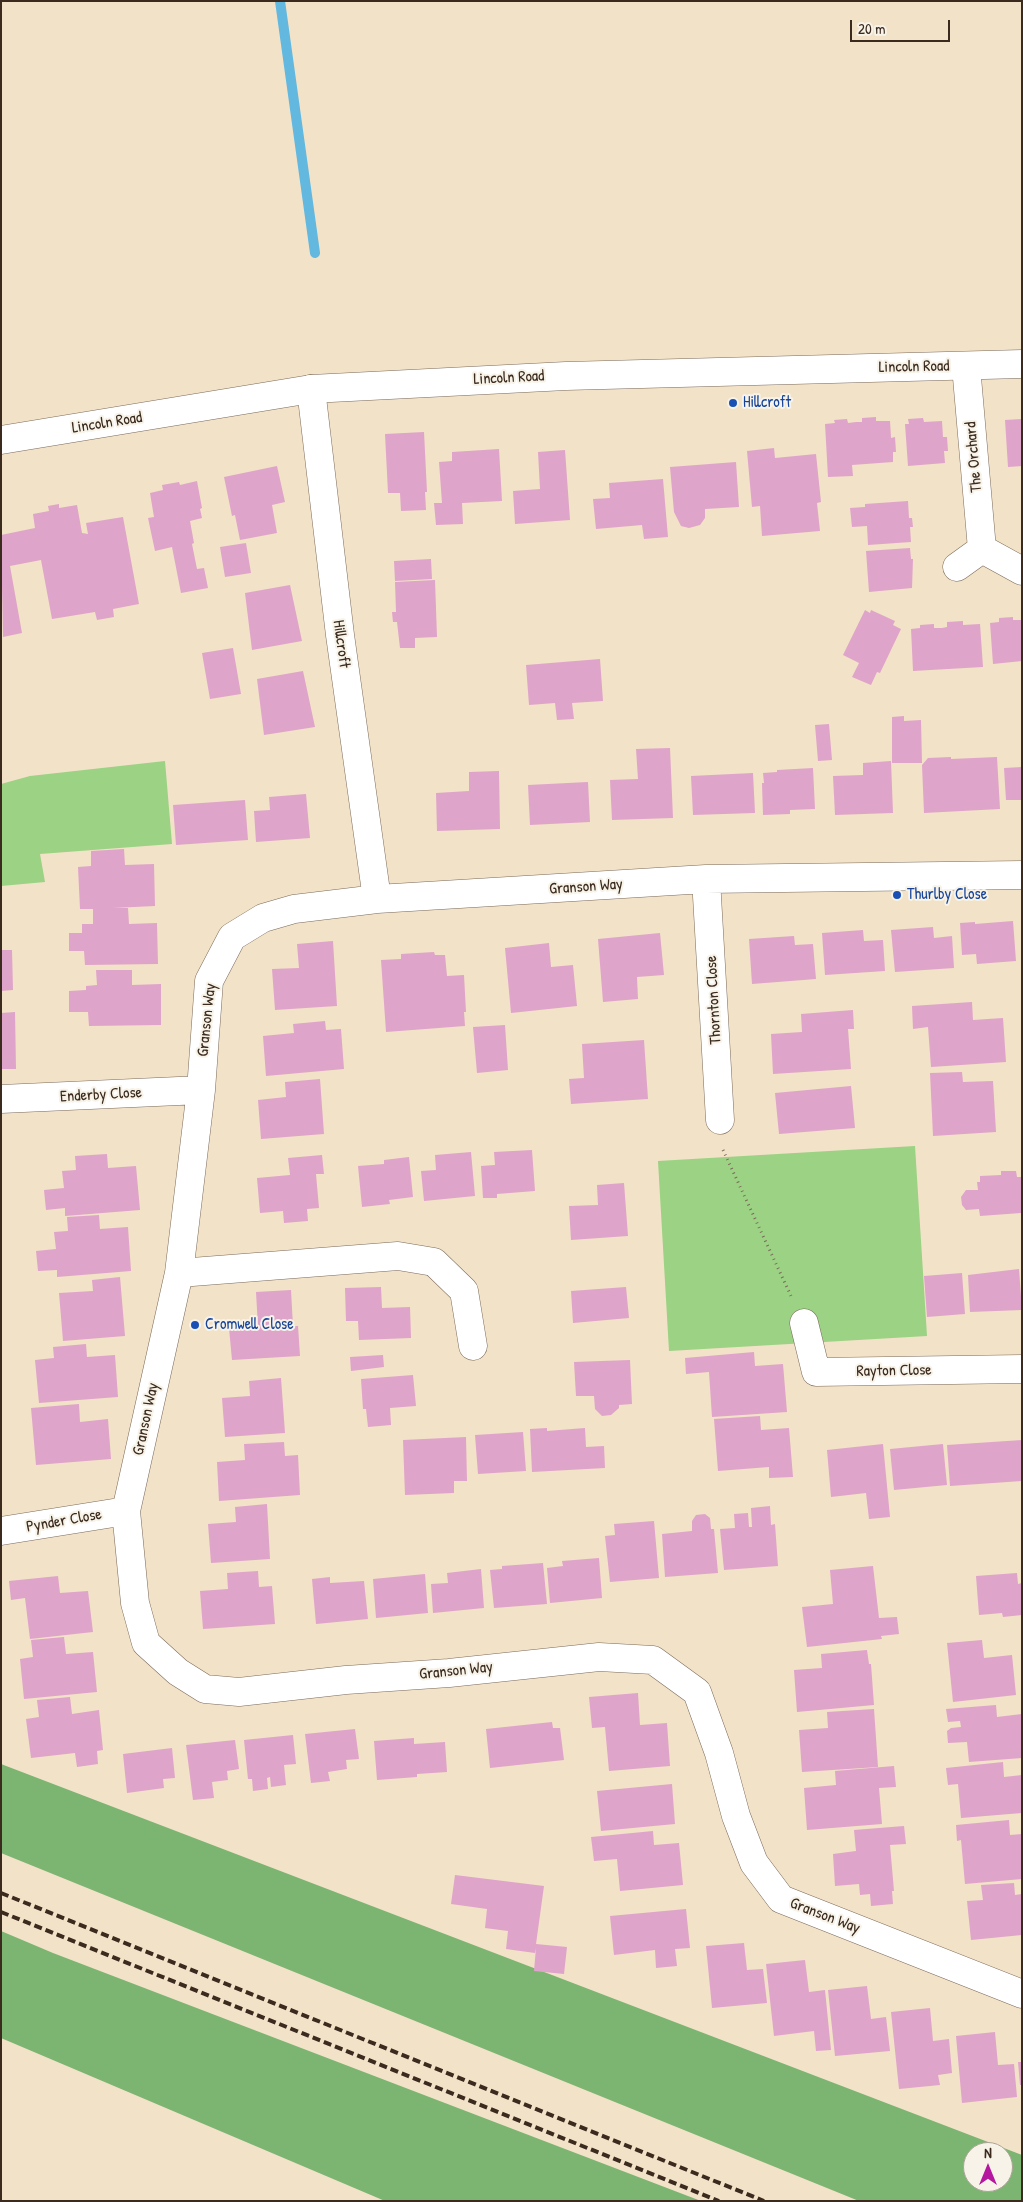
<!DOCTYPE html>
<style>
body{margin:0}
#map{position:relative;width:1023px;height:2202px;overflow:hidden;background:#f2e2c8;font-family:"Patrick Hand",sans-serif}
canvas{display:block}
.frame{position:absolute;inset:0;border:2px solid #3b2a1e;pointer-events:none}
.north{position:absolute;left:963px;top:2142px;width:50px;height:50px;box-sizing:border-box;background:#f7f3e8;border:1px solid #aca397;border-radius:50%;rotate:0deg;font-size:14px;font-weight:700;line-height:20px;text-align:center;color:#3b2a1e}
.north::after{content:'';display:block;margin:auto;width:18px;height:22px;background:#b5179e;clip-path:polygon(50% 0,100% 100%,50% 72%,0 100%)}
.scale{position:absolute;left:850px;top:20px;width:100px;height:22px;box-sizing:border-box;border:2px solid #3b2a1e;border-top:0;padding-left:6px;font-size:15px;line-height:18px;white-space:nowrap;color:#3b2a1e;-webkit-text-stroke:4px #f7f3e8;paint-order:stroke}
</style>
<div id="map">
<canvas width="1023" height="2202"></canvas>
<div class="frame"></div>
<div class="north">N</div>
<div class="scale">20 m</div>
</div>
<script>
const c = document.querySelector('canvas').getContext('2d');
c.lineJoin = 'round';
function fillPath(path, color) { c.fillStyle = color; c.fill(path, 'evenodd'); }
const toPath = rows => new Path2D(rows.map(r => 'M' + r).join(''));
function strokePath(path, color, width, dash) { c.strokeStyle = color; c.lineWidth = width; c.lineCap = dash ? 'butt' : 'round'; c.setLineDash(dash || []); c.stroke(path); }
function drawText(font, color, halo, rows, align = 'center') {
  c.font = font + ' "Patrick Hand",sans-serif'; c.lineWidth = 4; c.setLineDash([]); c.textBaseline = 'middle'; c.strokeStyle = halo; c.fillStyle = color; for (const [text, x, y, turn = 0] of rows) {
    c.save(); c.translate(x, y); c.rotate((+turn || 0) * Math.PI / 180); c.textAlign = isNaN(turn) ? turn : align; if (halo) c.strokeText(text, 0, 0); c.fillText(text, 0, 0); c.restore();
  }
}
fillPath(toPath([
 [165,761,172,844,40,854,45,882,1,886,1,784,30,776],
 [915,1146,927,1336,669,1351,658,1161]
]), '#9bd283');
fillPath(toPath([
 [1,1764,1022,2155,1022,2201,859,2201,1,1853],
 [973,2152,1003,2152,1003,2182,973,2182],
 [1,1931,53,1953,701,2201,385,2201,1,2038]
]), '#7cb471');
strokePath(toPath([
 [280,1,315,253]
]), '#62b8de', 10);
fillPath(toPath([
 [876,417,876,421,890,421,891,438,895,437,896,452,893,452,893,462,852,465,853,476,828,477,825,424,835,423,834,420,847,419,848,423,856,422,862,422,862,418],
 [923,418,924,422,942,421,943,437,947,437,948,451,944,451,945,463,908,466,905,424,909,424,908,419],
 [1022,419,1022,466,1008,467,1005,420],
 [424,432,427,492,425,492,426,510,401,511,400,493,388,493,385,434],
 [774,448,775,458,816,454,821,502,817,503,820,531,762,536,760,506,752,507,747,451],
 [499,449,502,501,462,503,463,524,436,525,434,503,442,503,439,462,452,461,452,452],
 [565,450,570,520,515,524,513,491,540,489,538,452],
 [736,462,739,507,705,509,705,518,700,525,689,528,681,526,674,512,670,467],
 [277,466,285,502,272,505,277,533,240,540,235,515,232,516,224,477],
 [663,479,668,537,644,539,642,525,596,529,593,499,610,498,609,483],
 [197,481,202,508,200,509,202,518,190,521,194,543,192,544,197,569,204,568,208,588,181,593,172,547,155,551,148,518,154,517,150,493,163,490,162,485,179,482,180,485],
 [908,501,909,518,912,518,913,527,910,527,911,542,868,545,867,526,852,527,850,508,865,507,865,504],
 [59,504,59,508,77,505,82,533,88,534,86,523,123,517,139,604,113,609,114,617,97,620,95,612,52,619,41,560,10,566,22,633,3,637,1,535,35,528,33,514,49,511,48,506],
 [246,543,251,573,225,577,220,547],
 [910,548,911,559,913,559,912,588,869,592,866,551],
 [431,559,432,579,395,581,394,561],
 [435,580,437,637,415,638,415,648,400,648,397,622,393,622,392,612,396,612,395,582],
 [290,585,302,641,252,650,245,593],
 [865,610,870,613,871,610,895,621,893,625,901,629,880,673,877,672,871,685,852,677,859,663,843,655],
 [1013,617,1013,620,1022,620,1022,661,993,664,990,623,999,622,999,618],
 [963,621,963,625,980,624,983,667,913,671,911,629,920,628,920,625,934,624,934,628,942,628,947,627,947,622],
 [233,648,241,694,210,699,202,653],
 [600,659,603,701,572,703,574,719,557,720,555,703,529,705,526,665],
 [303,671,315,727,264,735,257,679],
 [904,716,904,721,921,720,922,763,892,763,892,717],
 [829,724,832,760,818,761,815,725],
 [670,748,673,818,612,820,610,780,638,779,636,749],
 [951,757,951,759,997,757,1000,809,924,813,922,765,928,758],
 [891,761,893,813,835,815,833,776,863,775,863,763],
 [1022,767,1022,800,1006,800,1004,768],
 [813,768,815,809,790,810,790,814,763,815,762,783,764,783,763,773,777,772,777,770],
 [499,771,500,829,437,831,436,793,469,791,469,772],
 [753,773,755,813,693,815,691,776],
 [588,782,590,822,530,825,528,785],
 [306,794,310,838,256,842,254,811,270,810,269,797],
 [245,800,248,840,176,845,173,805],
 [124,849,125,865,154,864,155,906,113,908,128,908,129,924,157,923,158,964,85,965,84,951,69,951,69,933,82,933,82,924,93,924,93,909,80,909,78,867,91,866,91,851],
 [1013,921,1016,961,977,964,976,954,962,955,960,923,975,922,975,924],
 [933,927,934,938,952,936,954,968,895,972,891,930],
 [863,930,864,941,883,940,885,971,825,975,822,933],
 [660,933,664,975,637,977,638,999,603,1002,598,939],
 [794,936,795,945,813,944,816,979,752,984,749,939],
 [333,941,337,1006,275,1010,272,969,299,968,297,944],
 [549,943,551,967,573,965,577,1006,511,1013,505,948],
 [1,950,12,950,13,990,1,991],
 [434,952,435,955,445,955,447,976,464,975,466,1012,464,1012,465,1026,386,1032,381,960,401,959,401,954],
 [96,970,132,970,132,985,161,984,161,1025,89,1026,88,1012,69,1012,69,991,86,990,86,986,97,985],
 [972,1002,973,1020,1003,1018,1006,1062,931,1067,928,1027,913,1029,912,1006],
 [853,1010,854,1029,848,1029,851,1069,773,1074,771,1034,802,1032,801,1014],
 [15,1012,16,1069,1,1069,1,1013],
 [325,1021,326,1030,341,1029,344,1069,266,1076,263,1036,294,1033,293,1024],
 [505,1025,508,1070,477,1073,473,1027],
 [644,1040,648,1099,571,1104,569,1079,584,1078,582,1044],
 [962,1072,963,1082,993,1081,996,1132,933,1136,930,1073],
 [320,1079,324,1134,261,1139,258,1100,286,1097,285,1082],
 [851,1086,855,1128,779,1134,775,1093],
 [532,1150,535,1191,497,1194,497,1198,483,1198,481,1166,495,1165,494,1152],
 [471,1152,475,1196,424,1201,421,1171,436,1170,435,1155],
 [107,1154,108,1168,136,1166,140,1210,65,1216,65,1208,46,1210,44,1190,64,1188,62,1171,76,1170,75,1156],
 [322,1155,324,1174,316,1174,319,1208,307,1209,308,1221,284,1223,283,1211,260,1213,257,1178,290,1175,288,1158],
 [409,1157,413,1197,389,1200,390,1204,362,1207,358,1166,384,1164,384,1160],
 [1001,1171,1016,1171,1017,1177,1022,1177,1021,1213,980,1216,979,1209,966,1210,962,1205,961,1197,966,1190,978,1190,977,1182,980,1182,980,1176,1001,1175],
 [624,1183,628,1236,571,1240,569,1206,598,1205,597,1185],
 [99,1215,100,1229,128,1227,131,1271,57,1277,57,1270,38,1271,36,1251,56,1249,54,1232,68,1231,67,1217],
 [1019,1269,1022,1310,970,1312,968,1275],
 [962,1273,965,1314,927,1317,924,1276],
 [120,1277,125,1336,63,1341,59,1293,93,1291,92,1280],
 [381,1287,382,1308,410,1307,411,1338,359,1340,358,1321,346,1321,345,1288],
 [626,1287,629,1318,573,1323,571,1291],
 [291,1290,293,1326,298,1326,300,1356,232,1360,229,1328,258,1327,256,1292],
 [86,1344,87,1357,115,1355,118,1397,39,1403,35,1360,54,1358,53,1347],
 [754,1352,755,1366,783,1364,787,1412,712,1417,709,1372,686,1374,685,1358],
 [383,1355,384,1367,351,1371,350,1357],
 [630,1360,632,1404,619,1405,619,1408,611,1415,602,1416,595,1409,594,1396,576,1396,574,1362],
 [413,1375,416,1406,390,1408,391,1425,368,1427,366,1409,363,1409,361,1379],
 [281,1378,285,1433,225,1437,222,1398,250,1396,249,1381],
 [79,1404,80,1422,108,1419,111,1459,36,1465,31,1408],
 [760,1416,761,1430,789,1428,793,1477,769,1478,769,1467,718,1471,714,1419],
 [547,1428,547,1431,585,1428,586,1447,604,1446,605,1468,532,1472,530,1429],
 [523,1432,526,1471,478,1474,475,1435],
 [466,1437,467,1481,454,1481,454,1493,405,1495,403,1440],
 [1022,1440,1022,1481,950,1486,947,1445],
 [284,1442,285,1456,298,1455,300,1495,219,1501,217,1462,245,1460,244,1444],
 [883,1444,890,1517,869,1519,866,1493,831,1497,827,1450],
 [943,1444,947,1485,894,1490,890,1449],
 [267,1504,270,1559,211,1563,208,1524,236,1522,235,1507],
 [770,1506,771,1525,775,1524,778,1566,724,1570,720,1529,735,1528,734,1514,748,1513,749,1527,752,1527,751,1508],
 [705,1514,710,1518,711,1529,714,1529,718,1573,665,1577,662,1534,692,1531,692,1521,696,1515],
 [654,1521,659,1578,610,1582,605,1536,615,1535,614,1524],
 [599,1558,602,1598,550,1603,547,1568,563,1566,562,1561],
 [543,1563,547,1604,494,1608,490,1570,502,1569,502,1566],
 [873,1566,879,1618,897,1617,899,1634,881,1636,882,1639,807,1647,802,1607,833,1604,830,1570],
 [481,1569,484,1608,433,1613,431,1584,448,1583,447,1573],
 [258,1571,259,1587,272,1586,275,1624,203,1629,200,1591,228,1589,227,1573],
 [1017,1573,1018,1584,1022,1583,1022,1615,1003,1617,1002,1613,979,1615,976,1576],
 [425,1574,428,1613,376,1618,373,1579],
 [58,1576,60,1593,88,1591,93,1632,30,1639,25,1598,11,1600,9,1581],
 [330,1577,330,1583,364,1581,368,1619,316,1624,312,1579],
 [64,1637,66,1654,93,1652,97,1692,24,1699,20,1659,33,1657,31,1640],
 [982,1640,984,1658,1012,1655,1016,1695,953,1702,947,1643],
 [867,1650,869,1664,871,1664,874,1705,797,1712,794,1670,822,1668,821,1654],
 [638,1693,640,1725,667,1723,670,1766,609,1771,605,1727,592,1728,589,1697],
 [70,1697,72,1714,99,1710,103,1750,97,1751,98,1764,77,1767,75,1753,31,1758,26,1719,39,1717,37,1700],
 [996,1705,997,1717,1022,1714,1022,1758,969,1762,967,1742,948,1743,947,1731,951,1728,961,1727,960,1721,948,1722,946,1709],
 [874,1709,878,1767,802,1772,799,1730,828,1728,827,1712],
 [552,1722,553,1728,560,1728,564,1760,490,1768,486,1729],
 [355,1729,359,1759,346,1760,347,1769,328,1772,330,1781,311,1783,305,1734],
 [293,1735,296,1764,284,1765,286,1785,271,1787,270,1777,267,1778,268,1789,253,1791,252,1779,248,1779,244,1740],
 [414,1738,414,1744,445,1742,447,1772,417,1774,417,1777,377,1780,374,1741],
 [235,1740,239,1769,227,1771,228,1780,212,1782,214,1798,193,1800,186,1745],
 [172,1748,175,1778,163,1779,164,1788,127,1793,123,1754],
 [1003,1762,1004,1777,1022,1775,1022,1813,961,1818,958,1784,948,1785,946,1768],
 [894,1766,896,1787,879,1788,882,1824,807,1830,804,1788,836,1785,835,1771],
 [672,1784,675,1824,601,1831,597,1791],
 [1009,1820,1010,1835,1022,1834,1022,1879,965,1884,961,1840,957,1841,956,1825],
 [904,1826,906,1844,890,1845,894,1891,892,1891,893,1904,871,1906,870,1894,860,1895,859,1884,835,1886,833,1854,856,1851,854,1830],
 [653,1831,654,1845,679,1843,683,1885,620,1891,617,1859,594,1861,591,1837],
 [455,1875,544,1886,536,1944,567,1947,564,1974,534,1971,536,1948,535,1953,506,1949,508,1931,485,1928,487,1909,451,1904],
 [1014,1883,1015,1895,1022,1894,1022,1935,971,1940,967,1901,983,1900,981,1885],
 [686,1909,690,1948,675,1949,677,1966,656,1968,655,1950,614,1955,610,1916],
 [744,1943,747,1970,763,1969,767,2003,712,2008,706,1946],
 [805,1960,809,1992,825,1990,831,2050,816,2051,814,2031,774,2036,766,1964],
 [867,1986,871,2019,886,2017,890,2051,835,2056,828,1990],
 [930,2008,933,2041,949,2039,952,2073,938,2075,940,2085,899,2089,891,2012],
 [995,2032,998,2065,1014,2064,1017,2097,962,2103,956,2036],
 [1018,2062,1022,2062,1022,2085,1020,2085]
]), '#dfa4c9');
const minor = toPath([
 [966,366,982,549],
 [311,389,340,635,377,899],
 [957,567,982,549,1022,571],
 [1022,875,706,879,377,899,294,909,263,918,232,937,209,981,201,1090,179,1273,126,1511,135,1603,146,1643,178,1672,205,1689,239,1692,346,1680,449,1673,599,1657,653,1660,697,1692,719,1753,736,1816,754,1863,781,1899,1022,1994],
 [706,879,720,1120],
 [1,1099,201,1090],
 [179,1273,398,1256,434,1262,464,1291,473,1346],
 [804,1323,816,1372,1022,1369],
 [1,1531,126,1511]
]);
const major = toPath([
 [1,440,311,389,566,376,1022,364]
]);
strokePath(minor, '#7b6a5a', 29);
strokePath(major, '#7b6a5a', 29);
strokePath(toPath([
 [723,1150,791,1296]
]), '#7b6a5a', 3, [1, 4]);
strokePath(minor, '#fff', 28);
strokePath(major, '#fff', 28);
strokePath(toPath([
 [1,1893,764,2201],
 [1,1912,719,2201]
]), '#3b2a1e', 4, [8, 4]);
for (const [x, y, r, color] of [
 [733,403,5,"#1a4fb4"],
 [897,895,5,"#1a4fb4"],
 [195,1325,5,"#1a4fb4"]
]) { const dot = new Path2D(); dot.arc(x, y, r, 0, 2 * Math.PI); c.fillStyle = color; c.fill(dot); strokePath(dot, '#f7f3e8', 2); }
drawText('16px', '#3b2a1e', '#f7f3e8', [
 ["Lincoln Road",914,367,-1],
 ["Lincoln Road",509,378,-3],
 ["Lincoln Road",107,423,-9],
 ["The Orchard",974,457,-95],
 ["Hillcroft",341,644,82],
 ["Granson Way",586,887,-4],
 ["Thornton Close",714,1000,-93],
 ["Granson Way",207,1020,-84],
 ["Enderby Close",101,1095,-3],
 ["Rayton Close",894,1371,-1],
 ["Granson Way",146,1419,-78],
 ["Pynder Close",64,1521,-10],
 ["Granson Way",456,1671,-6],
 ["Granson Way",825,1916,21]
]);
drawText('16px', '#164399', '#f7f3e8', [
 ["Hillcroft",743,403],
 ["Thurlby Close",907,895],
 ["Cromwell Close",205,1325]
], 'left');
</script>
